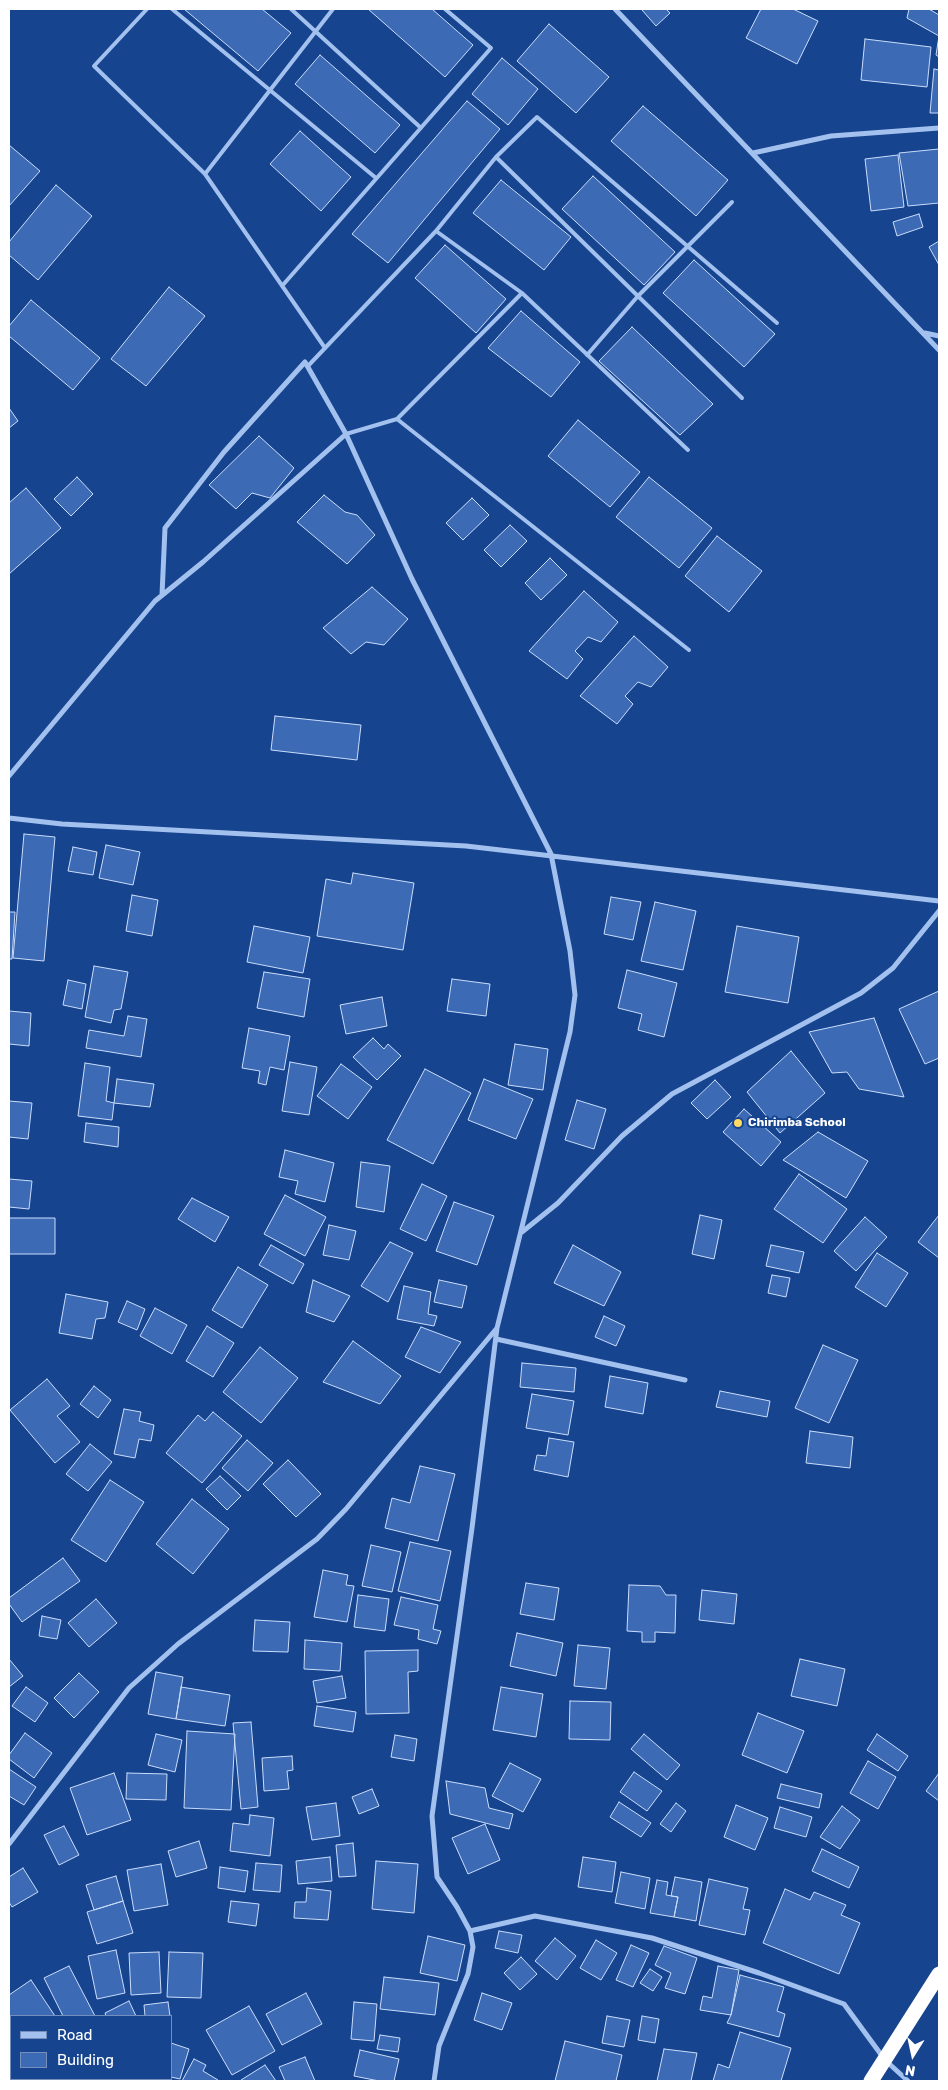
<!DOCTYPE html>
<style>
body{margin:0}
#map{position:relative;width:948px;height:2090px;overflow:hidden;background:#17448e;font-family:Rubik,sans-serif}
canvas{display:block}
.frame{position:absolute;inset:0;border:10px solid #fff;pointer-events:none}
.legend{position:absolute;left:10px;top:2015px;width:162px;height:65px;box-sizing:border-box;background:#17448e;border:1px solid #748fbb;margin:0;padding:6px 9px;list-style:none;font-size:15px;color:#fff}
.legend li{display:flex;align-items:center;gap:10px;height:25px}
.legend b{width:25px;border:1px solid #748fbb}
.north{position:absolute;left:888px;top:2030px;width:50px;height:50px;-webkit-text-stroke:4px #17448e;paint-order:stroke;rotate:190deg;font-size:14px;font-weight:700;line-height:20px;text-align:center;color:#fff}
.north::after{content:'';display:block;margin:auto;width:18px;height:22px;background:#fff;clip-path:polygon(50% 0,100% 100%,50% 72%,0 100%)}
</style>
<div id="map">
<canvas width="948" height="2090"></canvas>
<div class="frame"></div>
<ul class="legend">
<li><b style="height:6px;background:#a3c1ef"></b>Road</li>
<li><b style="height:14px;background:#3c6ab5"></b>Building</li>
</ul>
<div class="north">N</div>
</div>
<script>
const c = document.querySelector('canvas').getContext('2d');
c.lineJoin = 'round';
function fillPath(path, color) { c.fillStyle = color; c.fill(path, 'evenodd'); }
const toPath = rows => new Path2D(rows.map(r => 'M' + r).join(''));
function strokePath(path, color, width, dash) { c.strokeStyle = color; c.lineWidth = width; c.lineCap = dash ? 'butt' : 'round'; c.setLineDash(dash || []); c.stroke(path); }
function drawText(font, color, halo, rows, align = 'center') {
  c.font = font + ' Rubik,sans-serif'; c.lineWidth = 4; c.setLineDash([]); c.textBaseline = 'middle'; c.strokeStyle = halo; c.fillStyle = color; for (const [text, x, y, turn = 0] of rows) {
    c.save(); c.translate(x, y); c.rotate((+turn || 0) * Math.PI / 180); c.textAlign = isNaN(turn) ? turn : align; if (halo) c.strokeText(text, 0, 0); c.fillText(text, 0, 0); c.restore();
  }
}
const building = toPath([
 [184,9,262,9,291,33,258,71,184,9],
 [368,9,432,9,473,45,445,77,368,9],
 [644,9,666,9,670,13,656,26,642,10,644,9],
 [761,9,793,9,818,21,797,64,746,38,761,9],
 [909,9,929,9,939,15,939,57,936,55,939,36,907,18,909,9],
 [549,24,609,77,576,113,517,61,549,24],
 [865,39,931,47,927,87,861,80,865,39],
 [320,55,400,125,375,153,295,84,320,55],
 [502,58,538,89,508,125,472,94,502,58],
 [934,69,939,70,939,113,930,113,934,69],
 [467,101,500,129,388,263,352,234,467,101],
 [643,106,728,180,696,216,611,141,643,106],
 [300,131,351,177,321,211,270,164,300,131],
 [9,145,40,171,9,206,9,145],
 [939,149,939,203,908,206,899,153,939,149],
 [898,155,904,207,871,211,865,159,898,155],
 [593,176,675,252,644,285,562,209,593,176],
 [501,180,571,237,544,270,473,213,501,180],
 [56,185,92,216,38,280,9,255,9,242,56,185],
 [919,214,923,227,897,236,893,222,919,214],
 [939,241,939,265,929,247,939,241],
 [445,245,506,299,476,333,415,278,445,245],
 [694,260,775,334,744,367,663,293,694,260],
 [169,287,205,316,146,386,111,359,169,287],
 [31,300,100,358,73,390,9,336,9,326,31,300],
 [521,311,580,362,551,397,488,348,521,311],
 [632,327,713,404,680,435,599,361,632,327],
 [9,408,18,421,9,428,9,408],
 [578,420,640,472,610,507,548,456,578,420],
 [259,436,294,468,270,498,252,493,236,509,209,485,259,436],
 [77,477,93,494,71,516,54,499,77,477],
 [649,477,712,528,679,568,616,517,649,477],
 [26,488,61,528,9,574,9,503,26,488],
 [324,495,345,512,357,515,375,535,347,564,297,522,324,495],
 [472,498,489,515,463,540,446,523,472,498],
 [510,525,527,541,501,567,484,550,510,525],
 [717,536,762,571,729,612,685,576,717,536],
 [550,558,567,575,541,600,525,583,550,558],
 [372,587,408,619,384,645,366,642,351,654,323,628,372,587],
 [584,591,618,622,601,642,588,637,575,651,583,659,567,679,529,651,584,591],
 [634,636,668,667,651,687,638,682,625,696,633,704,617,724,580,696,634,636],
 [275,716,361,725,357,760,271,750,275,716],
 [24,834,55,837,44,961,13,958,24,834],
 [106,845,140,852,133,885,99,878,106,845],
 [73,847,97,852,93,875,68,871,73,847],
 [353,873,414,883,403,950,317,936,326,879,351,884,353,873],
 [132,895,158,900,152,936,126,931,132,895],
 [611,897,641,902,633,940,604,934,611,897],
 [655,902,696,911,683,970,641,961,655,902],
 [9,912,15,912,12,959,9,959,9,912],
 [254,926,310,937,303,973,247,962,254,926],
 [737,926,799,937,788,1003,725,992,737,926],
 [94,966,128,972,121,1009,114,1010,111,1023,85,1017,94,966],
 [627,970,677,983,664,1037,638,1030,642,1014,618,1008,627,970],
 [264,972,310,979,304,1017,257,1008,264,972],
 [452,979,490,984,486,1016,447,1011,452,979],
 [68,980,86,984,82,1009,63,1005,68,980],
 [939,991,939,1058,925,1064,899,1009,939,991],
 [382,997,387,1026,346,1034,340,1005,382,997],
 [9,1011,31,1013,29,1046,9,1044,9,1011],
 [128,1016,147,1019,141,1057,86,1048,89,1030,124,1036,128,1016],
 [874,1018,904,1097,859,1089,847,1072,832,1073,809,1032,874,1018],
 [249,1028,290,1036,284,1070,270,1067,266,1085,258,1083,260,1071,242,1068,249,1028],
 [373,1038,384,1049,388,1044,401,1056,377,1080,353,1057,373,1038],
 [515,1044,548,1049,543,1090,508,1085,515,1044],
 [791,1051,825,1093,780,1133,747,1092,791,1051],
 [290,1062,317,1067,309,1115,282,1111,290,1062],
 [85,1063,110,1067,106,1101,114,1103,112,1120,78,1116,85,1063],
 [341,1064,372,1087,348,1119,317,1096,341,1064],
 [425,1069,471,1093,433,1164,387,1140,425,1069],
 [117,1079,154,1084,150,1107,114,1103,117,1079],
 [484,1079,533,1099,516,1139,468,1120,484,1079],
 [715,1080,731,1097,707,1119,691,1103,715,1080],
 [577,1100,606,1109,594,1149,565,1140,577,1100],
 [9,1101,32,1103,28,1139,9,1137,9,1101],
 [744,1109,781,1142,761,1166,723,1132,744,1109],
 [86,1123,119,1127,118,1147,84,1142,86,1123],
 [818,1132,868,1161,846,1198,783,1160,818,1132],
 [285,1150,334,1163,325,1202,295,1194,298,1181,279,1177,285,1150],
 [361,1162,390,1166,384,1212,356,1207,361,1162],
 [799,1174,847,1209,823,1243,774,1209,799,1174],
 [9,1179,32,1181,29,1209,9,1207,9,1179],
 [422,1184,447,1196,426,1241,400,1229,422,1184],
 [285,1195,326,1217,305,1256,264,1234,285,1195],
 [192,1198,229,1217,215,1242,178,1219,192,1198],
 [454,1202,494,1216,477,1265,436,1251,454,1202],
 [700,1215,722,1220,714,1259,692,1254,700,1215],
 [939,1215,939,1258,918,1242,939,1215],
 [865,1217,887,1237,856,1271,834,1251,865,1217],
 [9,1218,55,1218,55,1254,9,1254,9,1218],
 [329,1225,356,1231,349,1260,323,1255,329,1225],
 [390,1242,413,1253,388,1302,361,1286,390,1242],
 [271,1245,304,1264,293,1284,259,1265,271,1245],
 [573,1245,621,1272,604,1306,554,1283,573,1245],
 [771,1245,804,1252,799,1273,766,1266,771,1245],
 [877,1253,908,1273,886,1307,855,1287,877,1253],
 [238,1267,268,1285,242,1328,212,1310,238,1267],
 [772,1275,790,1278,786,1297,768,1293,772,1275],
 [313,1280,350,1296,334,1322,306,1312,313,1280],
 [439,1280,467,1286,462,1308,434,1302,439,1280],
 [404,1286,431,1292,428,1314,437,1316,434,1326,397,1319,404,1286],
 [66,1294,108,1302,105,1318,96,1319,92,1339,59,1333,66,1294],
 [127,1301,145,1309,137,1330,118,1322,127,1301],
 [155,1308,187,1325,172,1354,140,1336,155,1308],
 [604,1316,625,1326,616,1346,595,1337,604,1316],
 [207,1326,234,1343,213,1377,186,1361,207,1326],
 [421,1327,461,1342,440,1373,405,1357,421,1327],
 [353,1341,401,1376,380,1404,323,1382,353,1341],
 [823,1345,858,1360,829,1423,795,1408,823,1345],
 [260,1347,298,1378,261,1423,223,1392,260,1347],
 [522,1363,576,1368,574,1392,520,1387,522,1363],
 [610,1376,648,1383,643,1414,605,1407,610,1376],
 [47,1379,70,1406,57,1416,80,1442,55,1463,10,1410,47,1379],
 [94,1386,111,1400,98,1418,80,1404,94,1386],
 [720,1391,770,1401,767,1417,716,1407,720,1391],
 [532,1394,574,1401,568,1435,526,1428,532,1394],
 [124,1409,141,1412,139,1421,154,1425,151,1441,139,1439,135,1458,114,1454,124,1409],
 [213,1412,242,1436,202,1483,166,1453,198,1415,205,1421,213,1412],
 [810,1431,853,1437,850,1468,806,1463,810,1431],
 [549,1438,574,1442,568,1477,534,1470,537,1455,546,1456,549,1438],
 [247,1440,273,1463,248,1491,222,1468,247,1440],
 [90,1444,112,1462,88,1491,66,1474,90,1444],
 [288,1460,321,1494,296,1517,263,1484,288,1460],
 [420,1466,455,1474,438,1541,385,1528,392,1498,410,1503,420,1466],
 [220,1476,241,1496,227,1510,206,1489,220,1476],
 [110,1480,144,1502,106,1562,71,1540,110,1480],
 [192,1499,229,1529,193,1574,156,1544,192,1499],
 [410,1542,451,1551,440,1601,398,1591,410,1542],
 [371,1545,401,1552,392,1592,362,1586,371,1545],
 [63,1558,80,1581,22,1622,9,1604,9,1598,63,1558],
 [323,1570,348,1575,346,1585,354,1586,347,1622,314,1617,323,1570],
 [526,1583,559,1588,554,1620,520,1614,526,1583],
 [629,1585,660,1586,666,1595,676,1595,675,1633,655,1632,655,1642,642,1642,642,1632,627,1631,629,1585],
 [702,1590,737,1594,734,1624,699,1620,702,1590],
 [358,1595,389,1599,385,1631,354,1627,358,1595],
 [401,1597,438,1605,433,1629,441,1631,437,1644,418,1639,419,1630,394,1625,401,1597],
 [96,1599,117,1623,89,1647,68,1623,96,1599],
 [42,1616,61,1620,57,1639,39,1636,42,1616],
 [255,1620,290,1622,288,1652,253,1651,255,1620],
 [517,1633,563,1643,556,1676,510,1666,517,1633],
 [305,1640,342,1643,340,1671,304,1669,305,1640],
 [578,1645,610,1648,606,1689,574,1686,578,1645],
 [418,1650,418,1671,408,1672,409,1713,366,1714,365,1651,418,1650],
 [9,1659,23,1676,9,1687,9,1659],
 [800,1659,845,1669,837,1706,791,1696,800,1659],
 [156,1672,183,1677,176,1719,148,1714,156,1672],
 [79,1673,99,1692,74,1718,54,1698,79,1673],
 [342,1676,346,1698,317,1703,313,1681,342,1676],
 [26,1687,48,1703,35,1722,12,1706,26,1687],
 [181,1687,230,1695,225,1726,176,1719,181,1687],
 [501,1687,543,1694,536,1737,493,1730,501,1687],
 [570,1701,611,1702,610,1740,569,1739,570,1701],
 [317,1706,356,1712,353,1732,314,1726,317,1706],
 [758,1713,804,1731,787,1773,742,1755,758,1713],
 [251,1722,258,1807,241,1809,233,1723,251,1722],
 [187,1731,235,1734,231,1810,184,1808,187,1731],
 [25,1733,52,1753,34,1778,9,1759,9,1755,25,1733],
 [156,1734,182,1740,175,1772,148,1765,156,1734],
 [644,1734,680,1765,667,1780,631,1749,644,1734],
 [877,1734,908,1756,898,1771,867,1750,877,1734],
 [395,1735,417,1739,414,1761,391,1757,395,1735],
 [292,1756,293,1770,287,1771,289,1789,264,1791,262,1758,292,1756],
 [868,1761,896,1777,878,1809,850,1793,868,1761],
 [510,1763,541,1779,523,1812,492,1796,510,1763],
 [9,1769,36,1787,24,1805,9,1796,9,1769],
 [634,1772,662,1791,647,1811,620,1792,634,1772],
 [114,1773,131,1820,87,1835,70,1788,114,1773],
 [127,1773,167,1774,166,1800,126,1799,127,1773],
 [939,1773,939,1801,926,1791,939,1773],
 [446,1781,485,1788,489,1808,513,1814,509,1829,450,1814,446,1781],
 [781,1784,822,1794,819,1808,777,1798,781,1784],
 [372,1789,379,1806,359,1814,352,1797,372,1789],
 [619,1802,651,1823,641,1837,610,1817,619,1802],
 [336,1803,340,1836,312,1840,306,1807,336,1803],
 [676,1803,686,1811,671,1832,660,1824,676,1803],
 [736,1805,768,1818,755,1850,724,1837,736,1805],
 [842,1806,860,1820,840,1849,820,1837,842,1806],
 [780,1807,812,1817,806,1837,774,1828,780,1807],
 [250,1815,274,1818,270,1856,230,1851,233,1823,249,1825,250,1815],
 [485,1824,500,1860,468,1874,452,1838,485,1824],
 [64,1826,79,1855,59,1865,44,1835,64,1826],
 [199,1841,207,1868,176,1877,168,1851,199,1841],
 [353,1843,356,1876,339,1877,336,1845,353,1843],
 [822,1849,859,1867,849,1888,812,1871,822,1849],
 [330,1857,332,1881,298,1884,296,1861,330,1857],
 [583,1857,616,1862,612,1892,578,1887,583,1857],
 [376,1861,418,1864,414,1913,372,1909,376,1861],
 [256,1863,282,1865,280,1892,253,1890,256,1863],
 [161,1864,168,1905,134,1911,127,1870,161,1864],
 [220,1867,248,1871,245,1892,218,1888,220,1867],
 [23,1868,38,1892,12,1907,9,1902,9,1877,23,1868],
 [621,1872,650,1878,645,1909,615,1903,621,1872],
 [116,1876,123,1901,94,1910,86,1885,116,1876],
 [675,1877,702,1882,696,1921,674,1917,678,1897,671,1896,675,1877],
 [709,1879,748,1888,743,1909,750,1910,745,1935,699,1925,709,1879],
 [657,1880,668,1882,666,1895,678,1897,674,1917,650,1913,657,1880],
 [307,1888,331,1891,328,1920,294,1918,295,1902,306,1902,307,1888],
 [785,1889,810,1900,814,1892,846,1905,841,1915,860,1923,839,1974,763,1943,785,1889],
 [123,1901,133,1933,97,1944,87,1912,123,1901],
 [231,1901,259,1904,256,1926,228,1922,231,1901],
 [499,1931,522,1935,518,1953,495,1948,499,1931],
 [428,1936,465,1945,457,1981,420,1973,428,1936],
 [555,1938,576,1956,557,1980,535,1961,555,1938],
 [596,1940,617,1953,601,1980,580,1968,596,1940],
 [631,1945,649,1953,633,1987,616,1980,631,1945],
 [664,1946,697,1958,685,1994,665,1988,671,1973,655,1965,664,1946],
 [116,1950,125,1993,97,1999,88,1956,116,1950],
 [159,1952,161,1993,131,1995,129,1953,159,1952],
 [169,1952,203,1953,201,1998,167,1997,169,1952],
 [521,1957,537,1974,520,1990,504,1973,521,1957],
 [69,1966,95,2016,63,2016,44,1978,69,1966],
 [718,1966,739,1970,731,2015,700,2010,703,1996,712,1998,718,1966],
 [650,1969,662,1977,653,1991,640,1983,650,1969],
 [740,1975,784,1987,777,2011,785,2014,779,2037,727,2023,731,2015,740,1975],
 [384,1977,439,1983,435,2015,380,2009,384,1977],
 [31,1980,55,2016,11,2016,11,2021,9,2017,9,1995,31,1980],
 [306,1993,322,2024,282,2045,266,2014,306,1993],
 [482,1993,512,2003,502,2030,474,2020,482,1993],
 [129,2001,136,2016,106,2016,105,2013,129,2001],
 [168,2002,170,2016,145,2016,144,2005,168,2002],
 [354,2002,377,2004,374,2041,351,2039,354,2002],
 [249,2006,275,2051,232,2075,206,2030,249,2006],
 [607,2016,630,2020,624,2047,602,2043,607,2016],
 [642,2016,659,2019,655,2043,638,2040,642,2016],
 [740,2032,791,2048,781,2081,713,2081,718,2064,729,2068,740,2032],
 [380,2035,400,2038,398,2052,377,2049,380,2035],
 [565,2041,622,2055,616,2081,555,2081,565,2041],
 [171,2043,189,2049,180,2079,171,2077,171,2043],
 [664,2049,697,2053,691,2081,657,2081,664,2049],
 [360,2050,399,2059,394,2081,379,2081,354,2076,360,2050],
 [305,2057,315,2081,285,2081,279,2067,305,2057],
 [194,2059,206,2065,203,2071,218,2080,217,2081,182,2081,194,2059],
 [265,2065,276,2081,242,2081,241,2080,265,2065],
 [64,2079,111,2079,108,2081,66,2081,64,2079]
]);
fillPath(building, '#3c6ab5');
strokePath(building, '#caddfb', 1);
strokePath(toPath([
 [147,9,94,66,205,174],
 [172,9,376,178],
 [291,9,421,128],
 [496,157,742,398],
 [436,231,522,293,688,450],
 [282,286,491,48,445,9],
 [522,293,397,419,689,650],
 [325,348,205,174,333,9],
 [587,355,638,296,732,202],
 [308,366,436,231,496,157,537,117,777,323],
 [346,434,397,419]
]), '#a3c1ef', 4);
strokePath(toPath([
 [615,9,939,350],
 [753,153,831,136,939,128],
 [925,333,939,336],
 [162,595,165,528,224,452,305,362,346,434,412,579,551,854,570,951,575,995,570,1032,497,1328,472,1528,432,1816,437,1877,457,1907,470,1931,473,1947,468,1974,439,2046,434,2081],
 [9,776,155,601,203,562,346,434],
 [9,818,62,824,466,846,939,901],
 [522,1232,558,1203,622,1136,672,1094,861,993,893,968,939,911],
 [496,1339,685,1380],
 [9,1844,129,1688,178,1644,317,1539,346,1509,497,1328],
 [470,1931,535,1916,652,1938,759,1973,844,2004,885,2060,908,2081]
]), '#a3c1ef', 5);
strokePath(toPath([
 [871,2081,939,1974]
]), '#fff', 15);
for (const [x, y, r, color] of [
 [738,1123,5,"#ffdb61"]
]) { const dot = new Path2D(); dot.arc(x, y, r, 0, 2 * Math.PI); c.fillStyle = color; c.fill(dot); strokePath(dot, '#17448e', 2); }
drawText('bold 12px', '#fff', '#17448e', [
 ["Chirimba School",748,1123]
], 'left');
</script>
